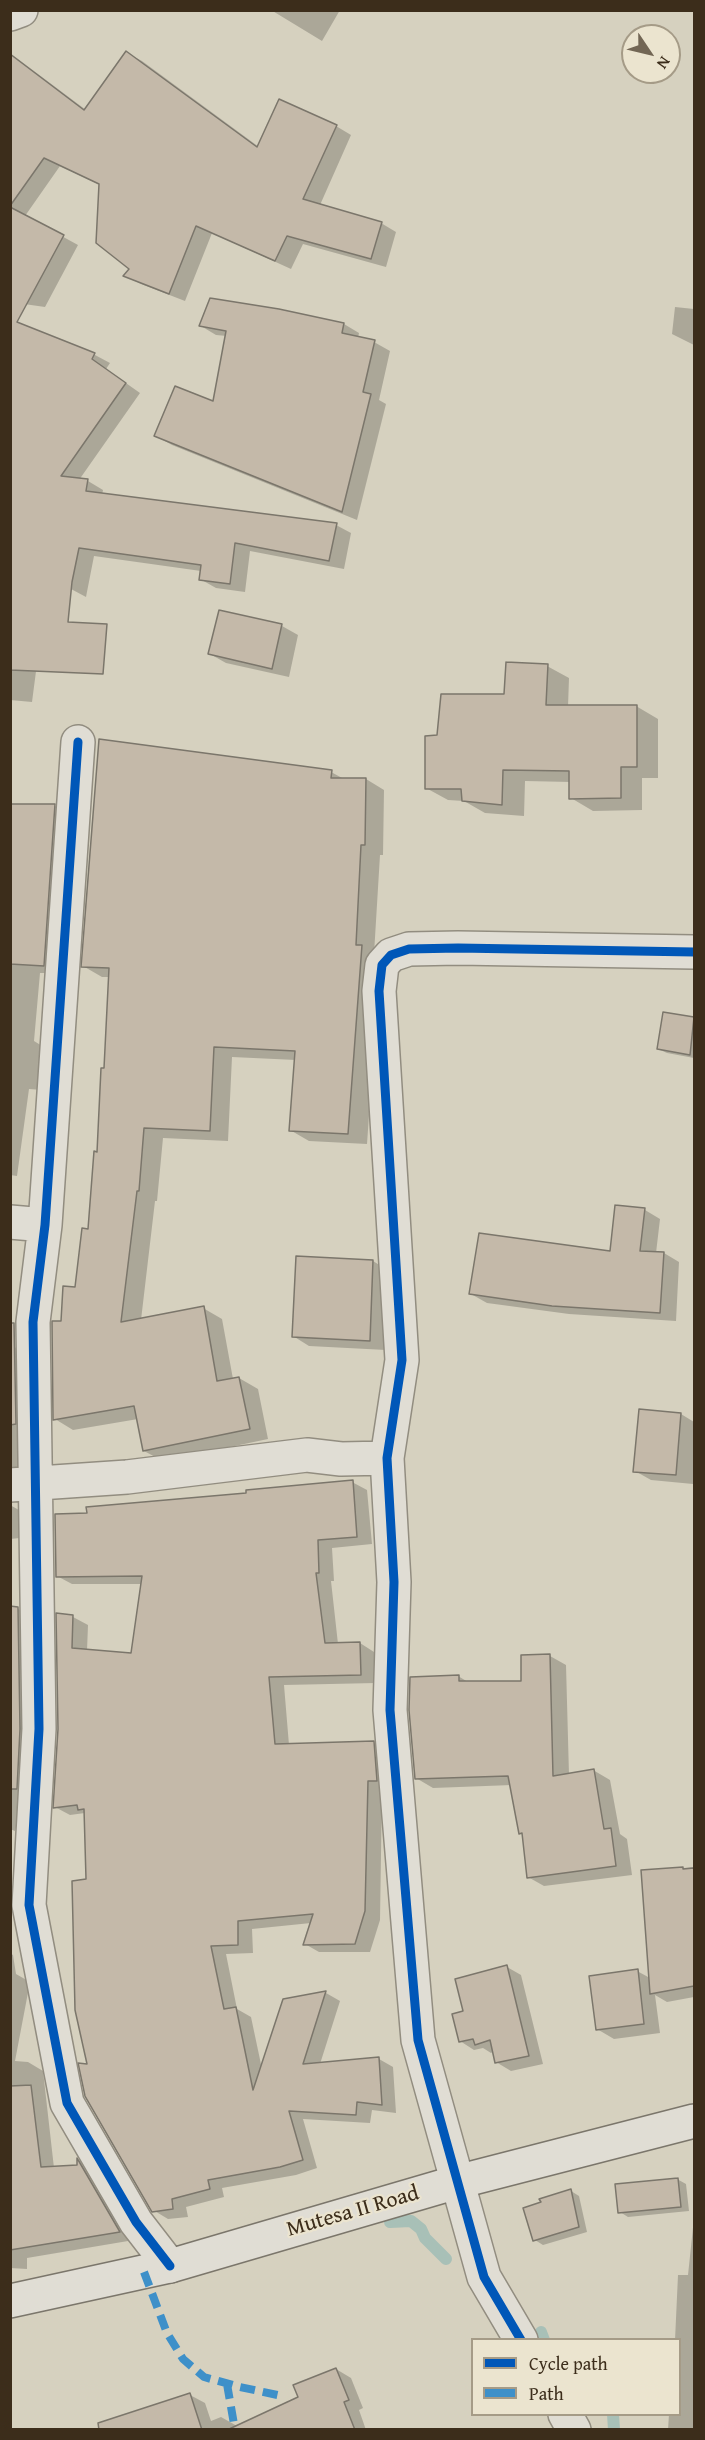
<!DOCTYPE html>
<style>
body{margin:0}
#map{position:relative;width:705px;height:2440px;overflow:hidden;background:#d6d1bf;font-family:"Gentium Book Plus",serif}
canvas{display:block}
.frame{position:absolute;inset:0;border:12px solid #3c2d1b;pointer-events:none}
.legend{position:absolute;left:471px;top:2338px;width:210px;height:78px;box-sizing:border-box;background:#ebe4cf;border:2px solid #a59b87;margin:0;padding:8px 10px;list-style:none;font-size:18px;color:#3c2d1b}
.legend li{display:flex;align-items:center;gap:12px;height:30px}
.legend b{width:30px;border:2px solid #a59b87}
.north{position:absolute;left:621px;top:24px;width:60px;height:60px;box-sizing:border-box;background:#ebe4cf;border:2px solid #a59b87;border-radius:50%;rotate:125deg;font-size:16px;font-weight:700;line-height:24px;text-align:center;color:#3c2d1b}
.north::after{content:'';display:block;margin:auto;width:21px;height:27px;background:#726654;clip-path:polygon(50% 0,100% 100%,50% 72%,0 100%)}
</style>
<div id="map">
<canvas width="705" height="2440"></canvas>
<div class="frame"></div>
<ul class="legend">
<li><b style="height:8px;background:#0057b8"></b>Cycle path</li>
<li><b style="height:8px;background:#3e90c9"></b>Path</li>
</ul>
<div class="north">N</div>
</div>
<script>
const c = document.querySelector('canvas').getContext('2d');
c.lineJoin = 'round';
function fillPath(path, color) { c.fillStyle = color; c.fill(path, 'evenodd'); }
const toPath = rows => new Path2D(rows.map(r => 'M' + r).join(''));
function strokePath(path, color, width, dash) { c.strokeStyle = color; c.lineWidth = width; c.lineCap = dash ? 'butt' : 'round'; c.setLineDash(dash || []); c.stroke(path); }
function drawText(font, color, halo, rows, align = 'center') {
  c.font = font + ' "Gentium Book Plus",serif'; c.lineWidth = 4.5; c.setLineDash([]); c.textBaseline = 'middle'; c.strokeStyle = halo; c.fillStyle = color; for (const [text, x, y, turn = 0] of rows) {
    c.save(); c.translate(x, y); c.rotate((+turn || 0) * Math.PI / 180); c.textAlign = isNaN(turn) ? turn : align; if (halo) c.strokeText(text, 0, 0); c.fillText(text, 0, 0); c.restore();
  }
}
fillPath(toPath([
 [271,10,340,10,322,41],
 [10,53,86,110,127,53,142,61,259,147,336,126,351,135,320,205,381,223,396,232,386,267,303,244,291,269,212,233,185,301,141,284,126,276,131,269,100,185,60,166,25,216,78,245,45,307,10,302],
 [675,307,694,309,694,345,672,334],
 [10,321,95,355,110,363,106,369,140,393,79,480,88,481,103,490,102,495,336,525,351,533,344,569,250,551,245,592,216,588,200,579,201,571,94,556,86,597,71,589],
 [344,324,359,333,358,338,374,342,390,351,379,400,386,404,357,520,172,445,156,436,214,403,227,336,216,335,201,326],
 [220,611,282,626,298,635,289,677,226,663,210,654],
 [10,645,38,656,32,702,10,700],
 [547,666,569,678,568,707,636,706,658,719,658,778,642,778,642,810,593,811,571,798,571,782,525,781,524,816,485,813,464,801,448,800,426,788,439,737,505,696],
 [331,772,344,779,366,779,384,790,383,855,380,855,374,954,380,958,367,1144,309,1141,290,1130,296,1060,232,1057,228,1141,163,1138,157,1201,155,1201,141,1320,203,1308,222,1319,233,1379,239,1378,258,1389,268,1439,163,1461,144,1451,138,1419,73,1430,55,1419,63,1322,76,1288,90,1230,105,1070,110,977,102,977,83,966],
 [10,805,55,806,69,814,59,973,40,973,34,1041,47,1049,42,1090,29,1089,17,1176,10,1175],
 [664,1013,694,1018,694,1058,667,1053,658,1049],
 [645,1210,660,1219,656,1253,664,1253,679,1262,676,1321,569,1314,487,1303,471,1294,611,1253],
 [373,1261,389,1271,386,1350,309,1346,293,1336],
 [10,1345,29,1354,27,1474,10,1482],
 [640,1411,681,1414,694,1422,693,1484,651,1480,635,1471],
 [352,1482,367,1490,372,1544,332,1548,334,1581,331,1581,338,1644,360,1643,374,1652,376,1683,284,1685,289,1745,373,1742,388,1751,382,1789,380,1920,370,1952,319,1952,305,1944,311,1923,252,1929,253,1953,226,1954,237,2009,251,2017,262,2069,284,2000,326,1993,340,2001,320,2064,379,2059,393,2067,396,2113,372,2110,370,2123,303,2119,317,2168,296,2175,222,2188,224,2197,186,2207,188,2217,168,2219,153,2210,89,2065,88,1881,85,1813,70,1815,55,1807,73,1617,88,1625,87,1651,132,1655,142,1584,72,1584,57,1576,88,1514],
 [10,1505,26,1514,30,1537,10,1539],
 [10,1607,18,1609,33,1617,18,1821,15,1831,10,1829],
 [550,1656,566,1665,569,1775,593,1770,610,1780,620,1834,627,1839,632,1875,544,1886,528,1877,523,1834,520,1833,512,1785,433,1788,416,1778,458,1676,468,1682,522,1682],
 [694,1867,694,1997,667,2002,655,1995,660,2033,614,2039,597,2029,637,1971,650,1978,643,1872],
 [10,1953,13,1955,16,1974,30,1982,15,2061,28,2062,43,2071,54,2168,79,2166,79,2160,92,2168,134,2240,27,2258,27,2269,10,2268],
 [507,1967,521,1975,543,2064,511,2071,496,2062,494,2051,491,2053,483,2048,474,2050,460,2041,465,2012],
 [677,2179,686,2184,689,2211,628,2217,620,2212],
 [571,2191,579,2196,587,2232,543,2245,535,2240,542,2203],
 [694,2218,694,2430,668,2430,669,2414,680,2414,680,2340,675,2340,678,2275,688,2275],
 [336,2369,351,2378,363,2408,359,2410,366,2430,138,2430,190,2395,205,2403,211,2421,221,2417,237,2426,300,2397]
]), '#0003');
strokePath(toPath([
 [390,2222,411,2221,421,2229,425,2238,446,2259],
 [541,2332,544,2340],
 [613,2414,614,2430]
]), '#a8c0b7', 12);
const building = toPath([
 [126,51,257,147,279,99,337,125,303,199,382,222,371,259,287,236,275,261,196,226,169,294,123,276,129,269,96,243,99,184,44,158,10,206,10,54,84,110,126,51],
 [10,207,64,235,17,322,95,353,92,359,126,383,61,476,88,479,86,491,337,523,329,561,235,543,230,584,199,580,201,565,79,548,72,582,68,622,107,624,103,674,10,670,10,207],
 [210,298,279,309,344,323,342,333,375,340,363,392,371,394,342,512,154,436,175,386,213,401,226,331,199,326,210,298],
 [219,610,282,624,272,669,208,654,219,610],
 [506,662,548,664,546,705,637,705,637,767,621,767,621,798,569,799,569,771,503,770,502,805,462,801,461,789,425,789,425,736,437,735,441,694,504,694,506,662],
 [99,739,332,770,331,778,366,778,365,845,361,845,356,945,362,945,348,1134,289,1131,295,1051,214,1047,210,1131,144,1128,139,1191,137,1191,121,1322,204,1306,217,1381,239,1377,250,1429,143,1451,134,1406,53,1420,52,1321,61,1321,63,1286,75,1287,82,1228,88,1229,94,1151,97,1152,101,1068,104,1068,109,968,81,967,99,739],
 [10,804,55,804,44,966,10,964,10,804],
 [663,1012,694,1017,690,1055,657,1049,663,1012],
 [615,1205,645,1208,640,1251,664,1252,660,1313,552,1306,469,1294,479,1233,610,1251,615,1205],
 [296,1256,373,1260,370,1341,292,1337,296,1256],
 [10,1323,14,1323,16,1424,10,1425,10,1323],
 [639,1409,681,1413,676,1475,633,1472,639,1409],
 [353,1480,357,1537,318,1540,319,1573,316,1573,325,1643,360,1642,361,1675,269,1677,275,1744,374,1741,377,1781,368,1781,365,1911,355,1944,303,1945,313,1914,238,1921,238,1945,211,1946,224,2009,236,2007,253,2090,283,1999,326,1991,303,2064,379,2057,382,2105,357,2102,356,2115,289,2111,303,2160,280,2167,208,2180,210,2189,172,2199,173,2209,152,2212,85,2096,78,2063,87,2064,75,2010,72,1881,86,1879,84,1809,78,1810,77,1805,53,1808,58,1729,56,1613,73,1615,72,1648,131,1653,142,1576,56,1577,55,1514,87,1513,86,1507,246,1493,246,1490,353,1480],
 [10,1606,18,1607,20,1729,17,1789,10,1789,10,1606],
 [550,1654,553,1776,594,1769,604,1829,611,1828,616,1866,527,1878,522,1833,519,1834,508,1776,415,1779,409,1710,410,1677,459,1675,459,1681,521,1681,521,1655,550,1654],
 [683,1867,683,1869,694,1868,694,1986,650,1994,641,1870,683,1867],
 [507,1965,529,2056,495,2063,490,2040,475,2045,473,2039,459,2042,452,2014,463,2011,455,1979,507,1965],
 [638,1969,644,2024,596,2030,589,1976,638,1969],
 [31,2085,41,2167,77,2165,77,2158,120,2232,10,2250,10,2086,31,2085],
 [678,2178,681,2207,618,2213,615,2184,678,2178],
 [571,2189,579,2227,533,2241,523,2208,541,2202,539,2199,571,2189],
 [336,2368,349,2400,344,2402,355,2430,227,2430,298,2397,293,2385,336,2368],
 [190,2393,202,2430,99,2430,98,2423,190,2393]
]);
fillPath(building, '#c4b9a9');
strokePath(building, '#7b766b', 1.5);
const street = toPath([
 [10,14,21,10],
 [78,742,45,1225,33,1322,39,1729,29,1905,67,2103,136,2222,170,2266],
 [10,1222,45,1225],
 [10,1485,127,1477,307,1455,341,1459,387,1458],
 [521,2340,484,2277,418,2040,390,1710,394,1582,387,1458,402,1360,379,991,382,965,391,955,409,949,458,948,694,952],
 [565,2414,574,2430]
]);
const secondary = toPath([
 [10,2301,170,2266,457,2182,694,2121]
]);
strokePath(street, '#928d80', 36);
strokePath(secondary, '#7b766b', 36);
strokePath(street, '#e0ddd4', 33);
strokePath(secondary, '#e0ddd4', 33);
strokePath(toPath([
 [144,2272,167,2333,183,2359,204,2377,240,2387,282,2396],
 [227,2384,235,2430]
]), '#3e90c9', 8, [15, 8]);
strokePath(toPath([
 [78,742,45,1225,33,1322,39,1729,29,1905,67,2103,136,2222,170,2266],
 [521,2340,484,2277,418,2040,390,1710,394,1582,387,1458,402,1360,379,991,382,965,391,955,409,949,458,948,694,952]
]), '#0057b8', 9);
drawText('22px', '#3c2d1b', '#ebe4cf', [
 ["Mutesa II Road",353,2212,-16]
]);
</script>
